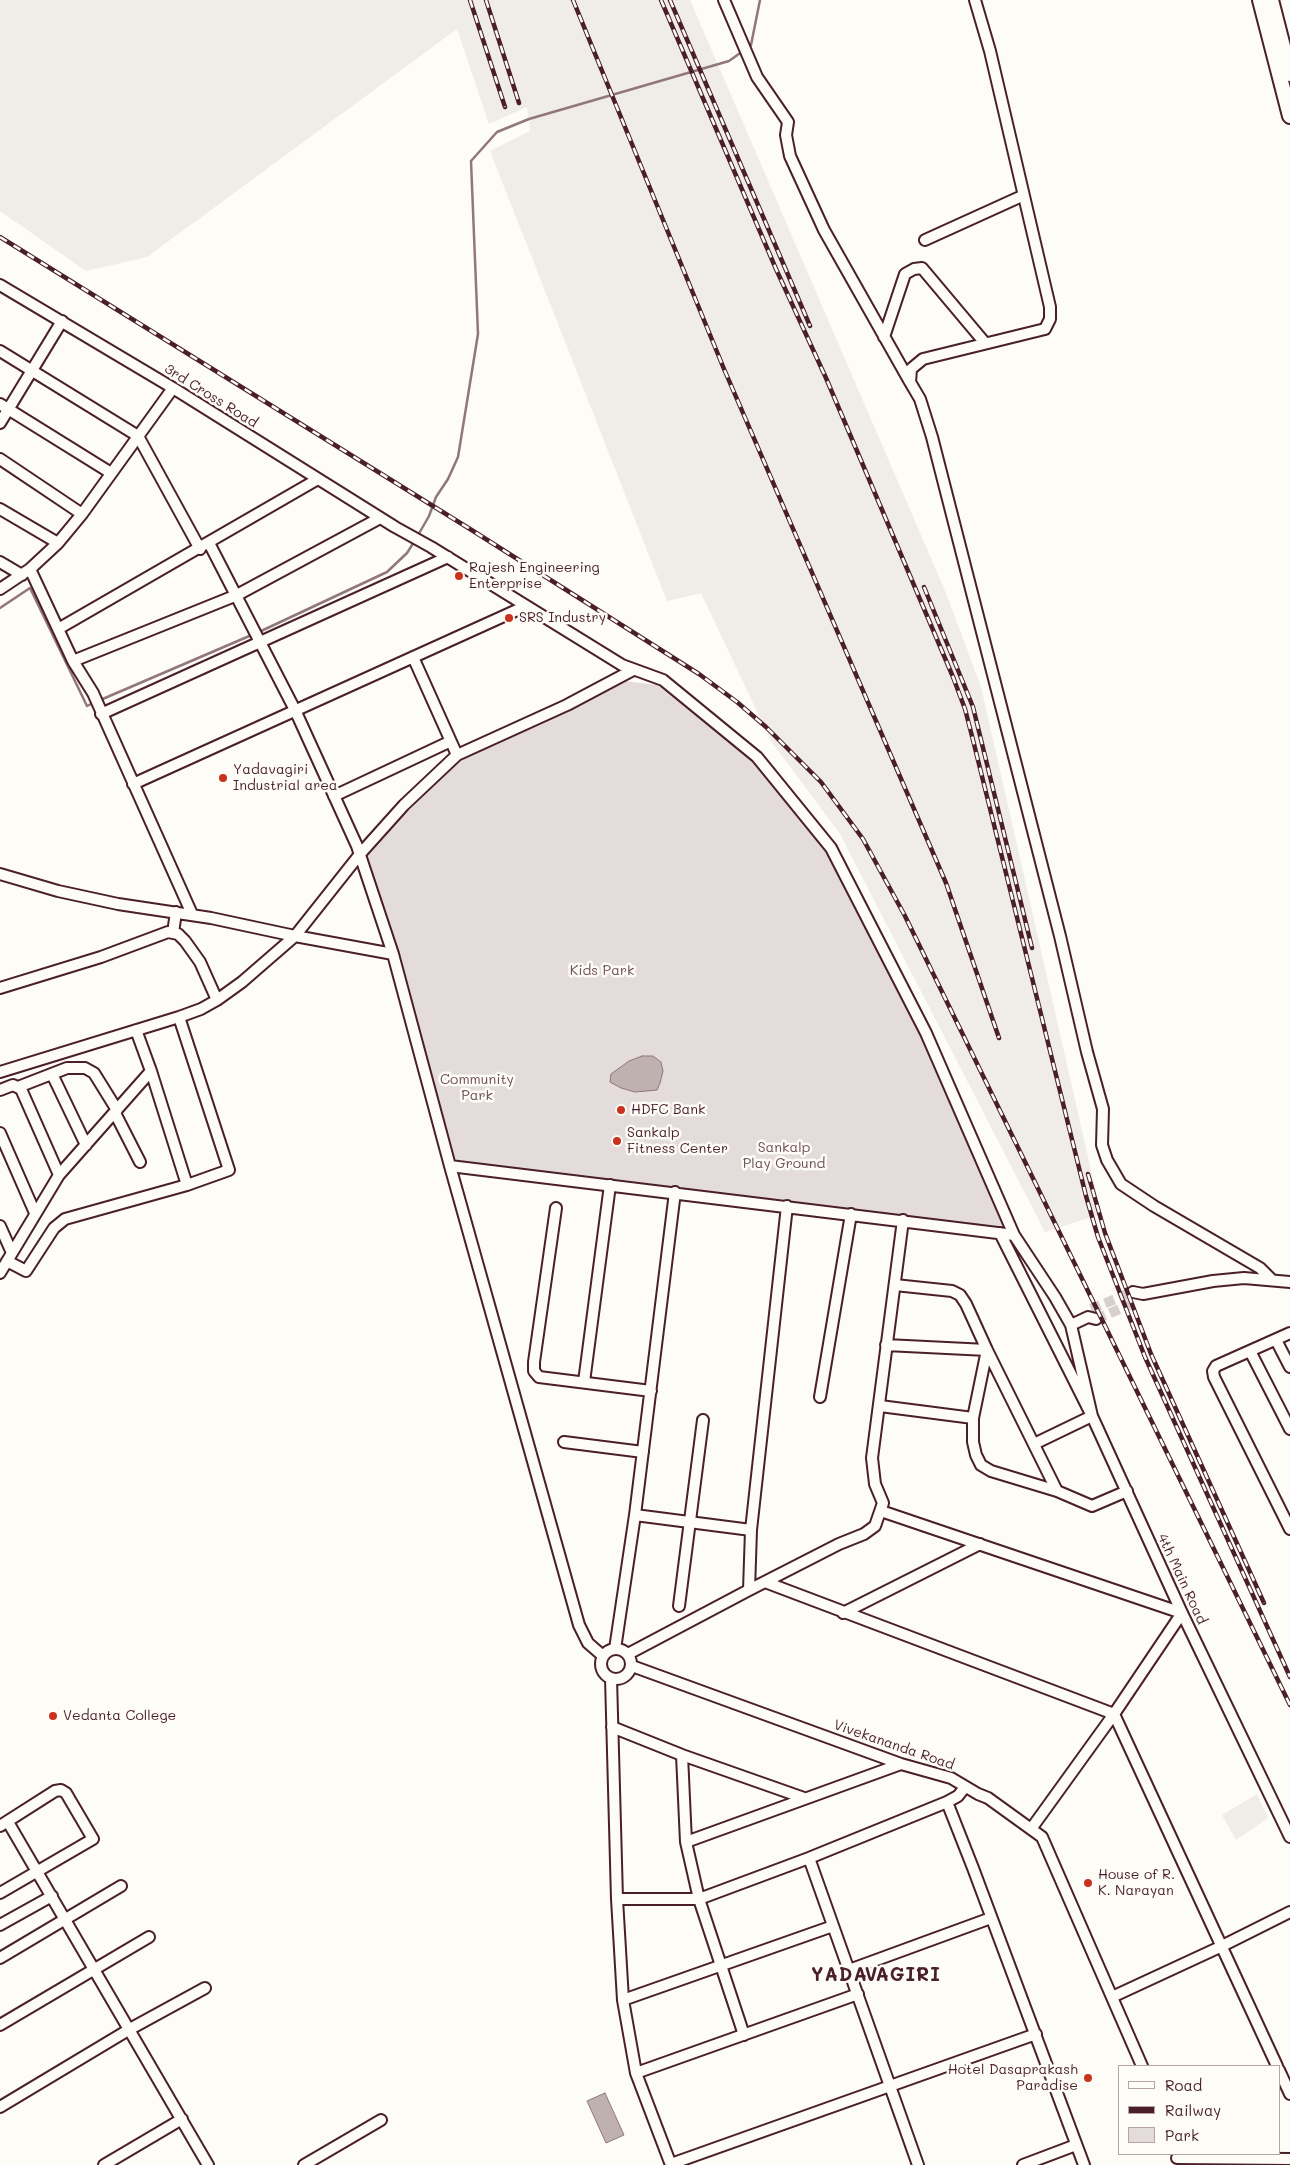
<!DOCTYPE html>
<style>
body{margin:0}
#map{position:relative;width:1290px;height:2165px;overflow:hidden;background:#fdfcf7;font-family:Mali,sans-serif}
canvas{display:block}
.legend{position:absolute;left:1118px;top:2065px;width:162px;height:90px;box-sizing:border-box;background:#fdfcf7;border:1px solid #b5a4a5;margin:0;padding:6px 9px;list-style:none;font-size:15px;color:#4a1f2b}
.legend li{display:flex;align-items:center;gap:10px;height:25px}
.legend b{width:25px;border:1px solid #b5a4a5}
</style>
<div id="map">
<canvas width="1290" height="2165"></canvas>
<ul class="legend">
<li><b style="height:6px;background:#fdfcf7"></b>Road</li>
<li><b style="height:6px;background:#4a1f2b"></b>Railway</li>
<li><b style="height:14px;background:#e3dcda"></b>Park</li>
</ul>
</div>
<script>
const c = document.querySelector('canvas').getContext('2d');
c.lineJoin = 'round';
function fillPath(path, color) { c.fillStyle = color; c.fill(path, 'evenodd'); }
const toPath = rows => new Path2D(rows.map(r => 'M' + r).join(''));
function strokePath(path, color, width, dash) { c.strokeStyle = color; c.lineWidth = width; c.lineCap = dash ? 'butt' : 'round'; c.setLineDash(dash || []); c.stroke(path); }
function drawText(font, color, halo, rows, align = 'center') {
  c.font = font + ' Mali,sans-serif'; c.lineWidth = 5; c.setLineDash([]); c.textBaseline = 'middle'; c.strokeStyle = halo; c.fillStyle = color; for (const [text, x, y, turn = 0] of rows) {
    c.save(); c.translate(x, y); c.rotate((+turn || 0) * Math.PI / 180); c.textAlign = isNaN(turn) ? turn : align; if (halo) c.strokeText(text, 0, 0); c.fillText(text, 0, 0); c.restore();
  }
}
fillPath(toPath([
 [0,0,690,0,946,593,981,687,1101,1214,1045,1232,840,834,771,741,701,593,667,601,490,151,530,131,527,107,489,124,457,29,147,257,86,271,0,211],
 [1257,1794,1268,1818,1236,1840,1222,1815]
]), '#f0ece8');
fillPath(toPath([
 [625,681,657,685,750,757,827,851,922,1035,1008,1230,990,1227,452,1162,397,954,365,854,458,762]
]), '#e3dcda');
const water = toPath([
 [642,1056,653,1056,661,1062,663,1071,660,1083,657,1090,635,1092,621,1088,610,1082,611,1074,629,1061,642,1056],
 [605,2093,624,2135,606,2143,587,2101,605,2093]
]);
fillPath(water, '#c0b1b1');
strokePath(water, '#91777b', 1);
strokePath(toPath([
 [747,48,751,45,760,0],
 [417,537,429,516,436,497,448,479,458,457,478,334,471,161,497,132,529,119,729,61,743,51],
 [0,608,30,588,87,706,93,703],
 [259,632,387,572,407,553,414,542],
 [98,701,254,634]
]), '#91777b', 2.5);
strokePath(toPath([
 [1091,1309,1133,1292],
 [1096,1319,1137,1302]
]), '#d9d0ce', 10, [10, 5]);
const street = toPath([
 [724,0,757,77,788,122,786,135,790,156,824,230,910,382],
 [975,0,990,51,1050,307,1050,319,1045,329,923,359,911,369,910,382,920,399,932,437,1060,936,1087,1052,1103,1109,1102,1145,1107,1160,1121,1184,1154,1206,1260,1268,1272,1280],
 [925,240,1022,196],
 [0,285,173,388,395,527,431,547,622,665,663,680,757,757,831,848,926,1033,1014,1235],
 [884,337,905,274,914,269,922,268,985,343],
 [0,351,138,436,200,549],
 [0,404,111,473],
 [0,423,62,321],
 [0,459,82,514],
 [0,509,58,543],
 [209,543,295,710,357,846,393,954,450,1166,579,1625,588,1643,603,1656],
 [0,562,22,575],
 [30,569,73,661,93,693,192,914],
 [0,589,30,569,58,543,82,514,173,388],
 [58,629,318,479],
 [413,657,457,755],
 [73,661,237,595,380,518],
 [101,714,448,557],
 [133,784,526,606],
 [334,796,449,742],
 [0,874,58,891,118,904,211,918,295,936,393,954],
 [173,933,176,912],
 [0,988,101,957,168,932,178,934,185,941,200,962,217,1000],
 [136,1030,151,1071,187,1185],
 [0,1072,179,1017,201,1009,217,1000,242,982,295,936,360,854,404,805,457,755,567,705,633,670],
 [52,1074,86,1145],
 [18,1087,67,1068,85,1068,94,1073,117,1110],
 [0,1090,13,1085,21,1089,59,1175],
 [115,1113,140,1162],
 [0,1133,35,1213],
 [450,1166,1014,1235,1055,1297,1071,1325,1088,1317,1096,1319],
 [556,1208,534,1362,534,1371,539,1377,651,1391],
 [0,1226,12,1253],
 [1000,1233,1092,1416,1034,1444],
 [7,1261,26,1271,54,1228,65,1219,187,1185,229,1170,179,1017],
 [0,1273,59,1175,151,1071],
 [895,1285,952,1291,960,1295,966,1304,987,1350,1057,1491,1092,1506,1127,1491],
 [1133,1292,1143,1294,1213,1281,1244,1278,1290,1282],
 [1071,1325,1092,1416,1182,1613,1290,1837],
 [1290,1333,1216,1366,1213,1371,1214,1377,1290,1529],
 [1276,1340,1290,1367],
 [886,1345,987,1350,973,1418,973,1442,976,1455,981,1465,991,1471,1057,1491],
 [1250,1351,1290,1429],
 [584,1382,610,1185],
 [820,1397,851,1214],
 [880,1406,973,1418],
 [564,1442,643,1452],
 [881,1511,1182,1613,1114,1714,1031,1829],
 [635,1515,751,1530],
 [765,1582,1114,1714,1277,2066],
 [749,1590,751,1530,787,1206],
 [679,1606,703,1420],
 [843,1613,980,1544],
 '601 1664a15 15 0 1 1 30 0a15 15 0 1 1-30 0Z',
 [615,1649,635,1515,675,1192],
 [628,1654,749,1590,839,1544,864,1534,875,1526,883,1503,875,1484,872,1458,903,1220],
 [632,1666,901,1764,951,1778,978,1794,988,1798,1042,1837,1142,2066],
 [611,1678,617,1899,623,2000,636,2073,671,2165],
 [612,1727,682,1755,804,1798],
 [682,1755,686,1842,699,1899,744,2035],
 [947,1802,958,1796,965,1787],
 [8,1822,208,2165],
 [0,1826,55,1791,61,1790,66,1793,93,1839,0,1893],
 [686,1842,901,1764],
 [809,1858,918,2165],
 [617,1899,699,1899,809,1858,947,1802,973,1868,1084,2165],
 [0,1925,52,1896],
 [0,1958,121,1886],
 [849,1970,991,1918],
 [1112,1997,1220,1947,1290,1912],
 [623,2000,833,1926],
 [0,2025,149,1937],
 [1279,2070,1290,2094],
 [636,2073,858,1994],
 [0,2107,130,2029,205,1988],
 [1177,2158,1290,2159],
 [671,2164,1036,2034],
 [104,2165,182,2119],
 [304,2165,381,2120],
 [1023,2165,1076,2145]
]);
const secondary = toPath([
 [1260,0,1290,116],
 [1271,0,1290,74]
]);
strokePath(street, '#4a1f2b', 14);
strokePath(secondary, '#4a1f2b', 18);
strokePath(street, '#fdfcf7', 10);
strokePath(secondary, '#fdfcf7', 14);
const rail = toPath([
 [470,0,505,107],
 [486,0,519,103],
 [573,0,724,369,946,883,999,1038],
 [661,0,776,269,826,378,953,677,965,709,973,740,1086,1196,1098,1237,1145,1357,1290,1677],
 [670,0,810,326],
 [0,237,470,529,699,674,737,702,766,727,821,782,863,839,905,916,1290,1705],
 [924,587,973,707,1032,948],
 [1088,1174,1105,1233,1151,1354,1264,1603]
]);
strokePath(rail, '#4a1f2b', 4.5);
strokePath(rail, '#fdfcf7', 2.5, [8]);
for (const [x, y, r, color] of [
 [459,576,5,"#c8321e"],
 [509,618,5,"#c8321e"],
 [223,778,5,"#c8321e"],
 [621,1110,5,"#c8321e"],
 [617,1141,5,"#c8321e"],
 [53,1716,5,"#c8321e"],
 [1088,1883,5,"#c8321e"],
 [1088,2078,5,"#c8321e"]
]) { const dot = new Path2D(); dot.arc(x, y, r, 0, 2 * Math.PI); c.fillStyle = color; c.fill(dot); strokePath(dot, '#fdfcf7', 2); }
drawText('14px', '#4a1f2b', '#fdfcf7', [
 ["3rd Cross Road",211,396,32],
 ["4th Main Road",1182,1579,65],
 ["Vivekananda Road",894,1745,19]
]);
drawText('14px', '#4a1f2b', '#fdfcf7', [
 ["Rajesh Engineering",469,568],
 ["Enterprise",469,584],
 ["SRS Industry",519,618],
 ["Yadavagiri",233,770],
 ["Industrial area",233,786],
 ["HDFC Bank",631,1110],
 ["Sankalp",627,1133],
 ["Fitness Center",627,1149],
 ["Vedanta College",63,1716],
 ["House of R.",1098,1875],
 ["K. Narayan",1098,1891],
 ["Hotel Dasaprakash",1078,2070,"right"],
 ["Paradise",1078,2086,"right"]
], 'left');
drawText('14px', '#704e57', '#fdfcf7', [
 ["Kids Park",602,971],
 ["Community",477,1080],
 ["Park",477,1096],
 ["Sankalp",784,1148],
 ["Play Ground",784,1164]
]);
c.letterSpacing = '1px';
drawText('bold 19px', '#4a1f2b', '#fdfcf7', [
 ["YADAVAGIRI",876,1975]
]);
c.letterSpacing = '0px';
</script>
